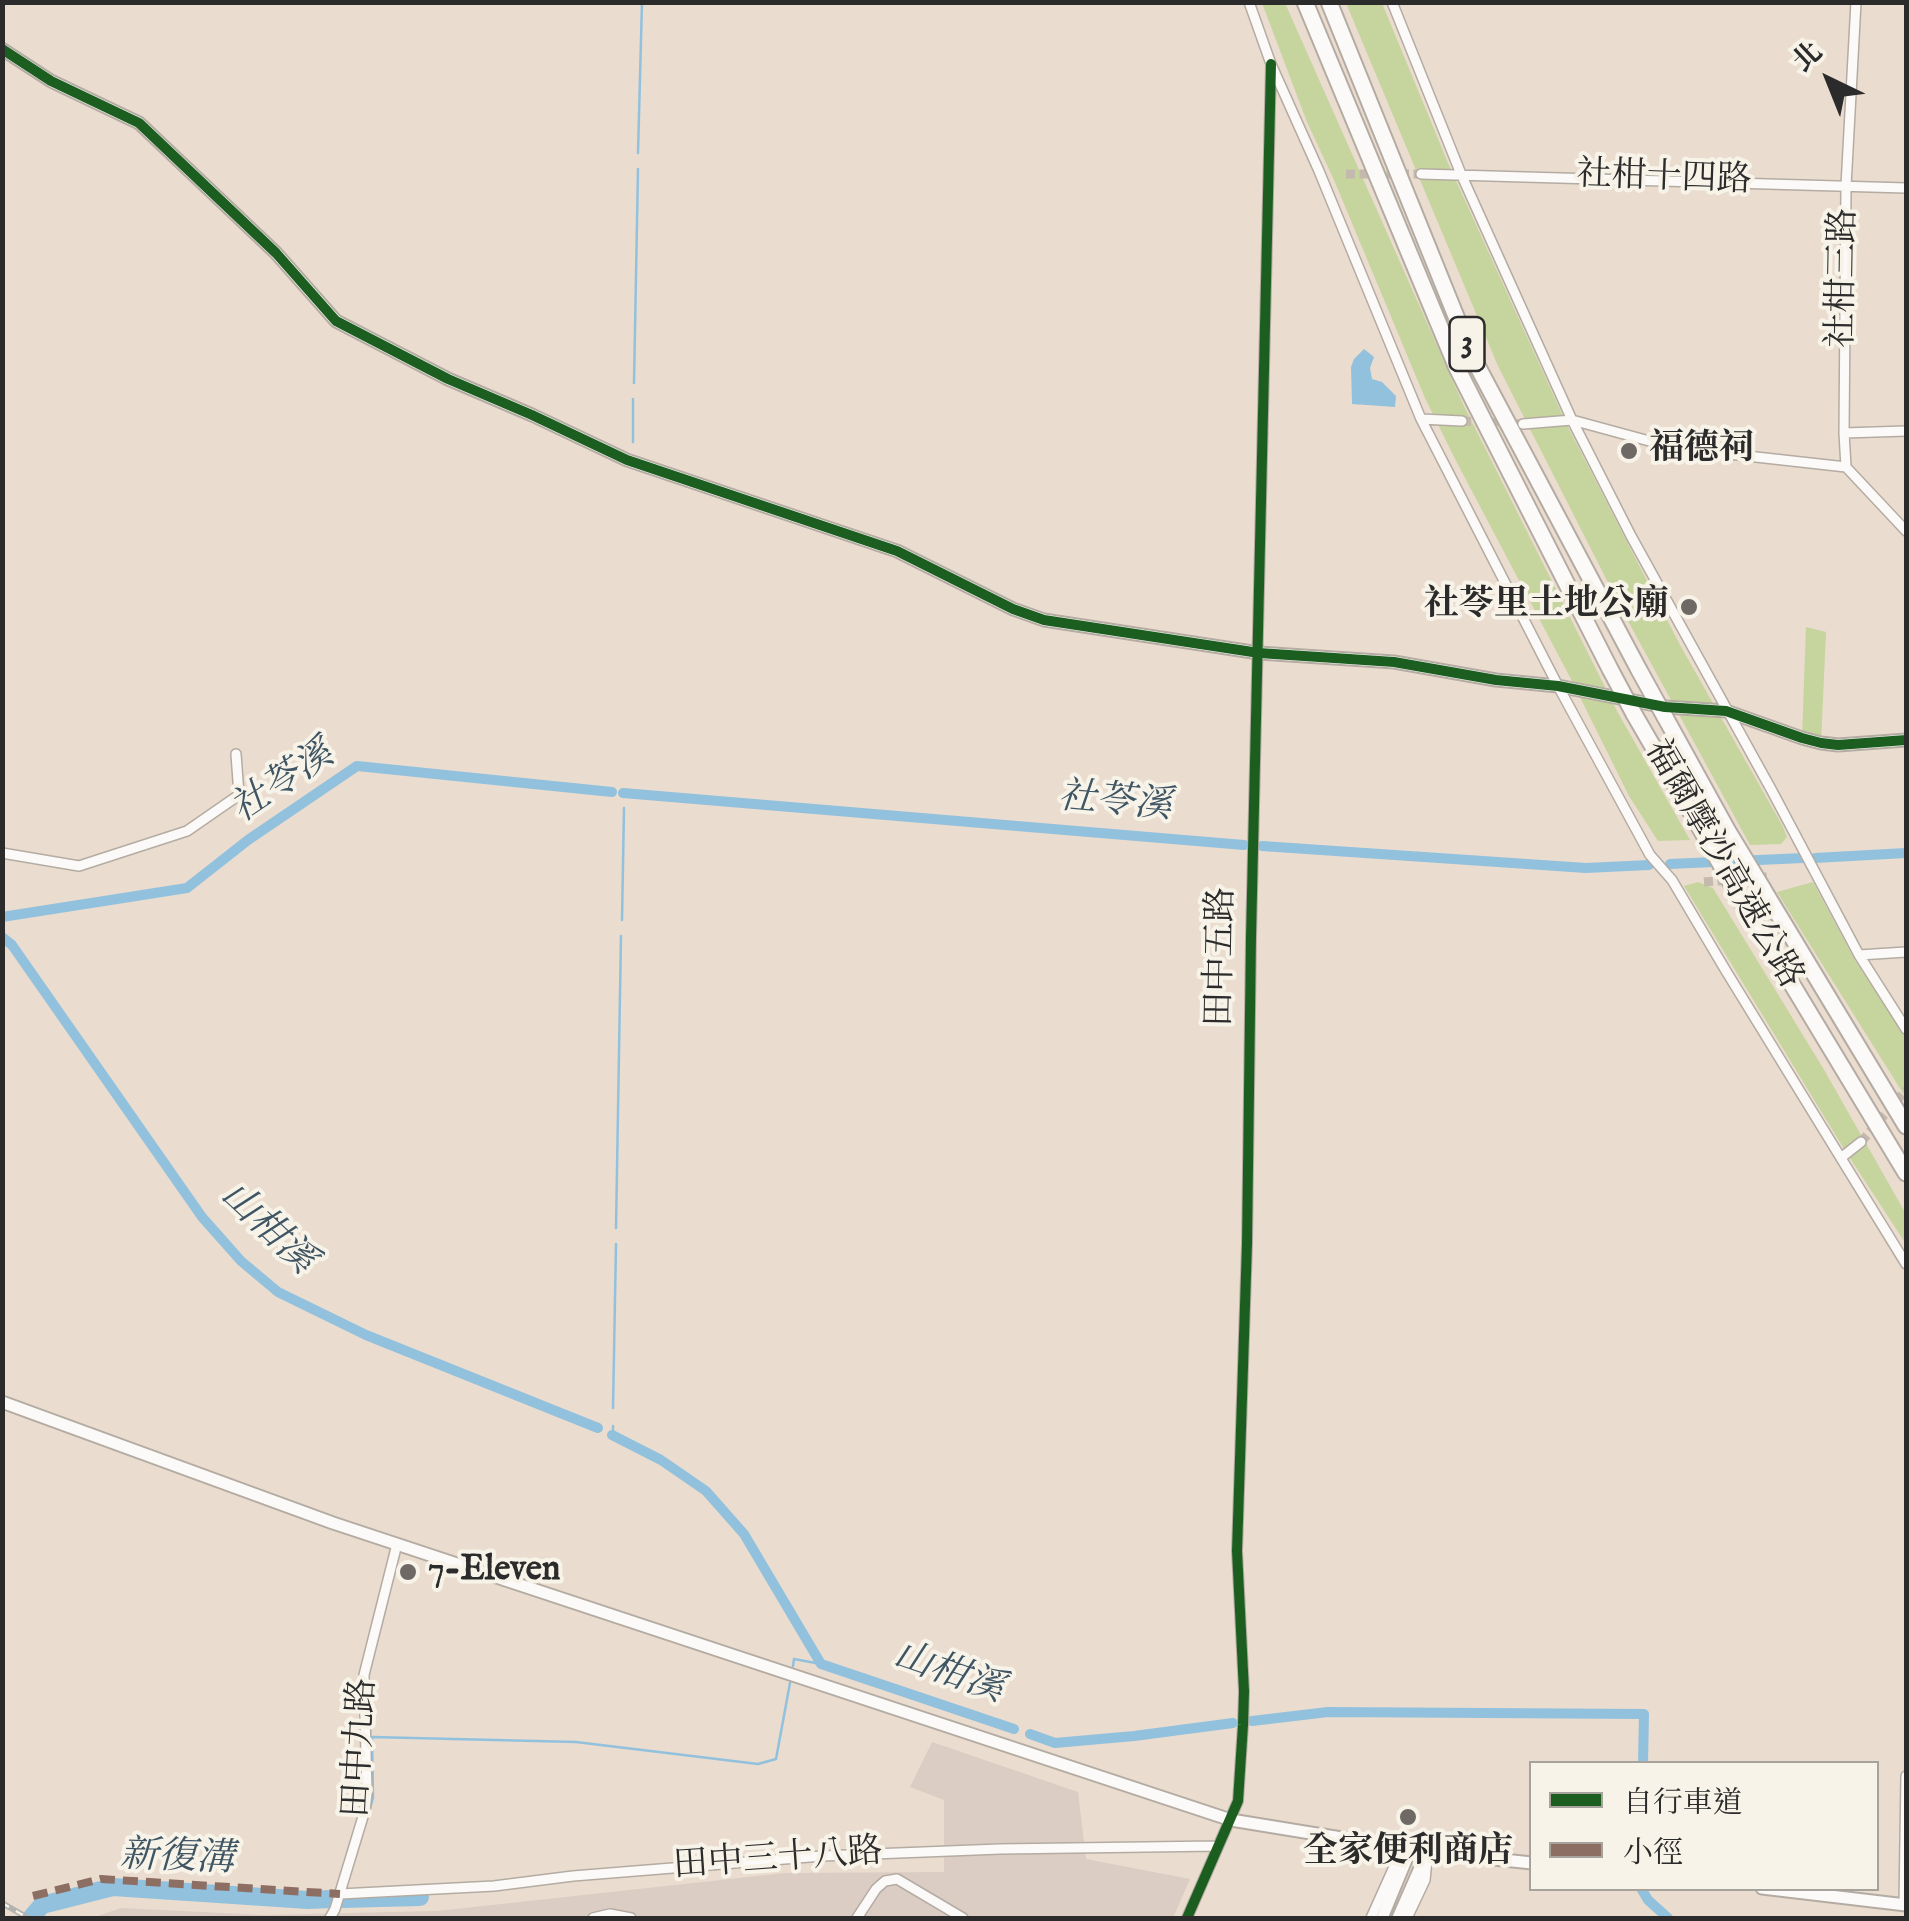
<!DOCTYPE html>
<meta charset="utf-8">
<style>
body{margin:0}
#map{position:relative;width:1909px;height:1921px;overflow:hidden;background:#eadcce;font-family:"IM FELL English","Noto Serif TC",serif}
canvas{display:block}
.frame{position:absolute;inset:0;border:5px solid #2b2b2b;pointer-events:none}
.legend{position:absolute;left:1529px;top:1761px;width:350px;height:130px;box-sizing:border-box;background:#f7f3e8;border:2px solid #a5a39c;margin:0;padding:12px 18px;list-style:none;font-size:30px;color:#2b2b2b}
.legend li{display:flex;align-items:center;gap:20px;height:50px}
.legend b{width:50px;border:2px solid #a5a39c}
.north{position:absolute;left:1779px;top:30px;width:100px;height:100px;-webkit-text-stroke:8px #f7f3e8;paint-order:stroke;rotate:317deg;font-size:28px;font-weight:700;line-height:40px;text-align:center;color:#2b2b2b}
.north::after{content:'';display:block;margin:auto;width:35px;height:45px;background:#2b2b2b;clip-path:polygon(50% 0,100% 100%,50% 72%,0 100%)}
</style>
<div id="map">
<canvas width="1909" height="1921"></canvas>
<div class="frame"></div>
<ul class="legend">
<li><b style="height:12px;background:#1b5e20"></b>自行車道</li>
<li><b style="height:12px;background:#8d6e63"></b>小徑</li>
</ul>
<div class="north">北</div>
</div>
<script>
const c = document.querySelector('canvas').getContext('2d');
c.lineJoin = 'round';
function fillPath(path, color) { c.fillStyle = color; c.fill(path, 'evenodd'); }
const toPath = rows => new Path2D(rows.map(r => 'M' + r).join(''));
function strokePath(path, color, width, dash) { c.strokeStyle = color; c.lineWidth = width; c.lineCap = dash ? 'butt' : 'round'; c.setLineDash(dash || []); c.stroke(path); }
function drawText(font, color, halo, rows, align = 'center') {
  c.font = font + ' "IM FELL English","Noto Serif TC",serif'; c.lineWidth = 8; c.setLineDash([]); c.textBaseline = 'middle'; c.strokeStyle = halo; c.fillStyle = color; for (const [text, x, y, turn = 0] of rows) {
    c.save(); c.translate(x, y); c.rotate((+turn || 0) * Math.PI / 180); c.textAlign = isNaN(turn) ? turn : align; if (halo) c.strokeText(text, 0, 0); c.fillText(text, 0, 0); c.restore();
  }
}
fillPath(toPath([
 [932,1742,1078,1792,1086,1859,1190,1879,1173,1918,92,1918,121,1908,263,1915,437,1911,785,1873,944,1872,944,1800,910,1787]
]), '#dbcdc3');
fillPath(toPath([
 [1262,3,1285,3,1463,404,1617,711,1690,840,1658,841,1629,796,1572,681,1454,457,1425,398,1334,180,1307,122],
 [1346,3,1382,3,1448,163,1567,425,1680,645,1782,825,1787,837,1781,844,1750,845,1622,610,1498,366],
 [1806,627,1826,632,1821,743,1802,738],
 [1698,882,1713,888,1823,1068,1906,1214,1906,1244,1844,1149,1684,886],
 [1813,882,1856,962,1906,1036,1906,1098,1777,892]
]), '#c6d49e');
fillPath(toPath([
 [1364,349,1374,357,1370,368,1372,379,1382,382,1396,396,1395,407,1352,404,1351,367,1354,359]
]), '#92c1de');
strokePath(toPath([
 [638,153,642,2],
 [634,383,638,169],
 [633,442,633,399],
 [624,793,624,794],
 [622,920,624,808],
 [616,1228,621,936],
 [613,1408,616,1244],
 [613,1435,613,1426],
 [793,1666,794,1659,821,1664],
 [369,1812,373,1798,372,1737,576,1742,758,1764,776,1759,790,1683]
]), '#92c1de', 2.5);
strokePath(toPath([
 [623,793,1244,845],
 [1262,846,1586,868,1649,865],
 [1815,858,1906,853],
 [1670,864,1803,858],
 [2,917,187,888,248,840,357,766,612,792],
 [2,937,12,945,202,1217,241,1261,278,1292,366,1335,598,1428],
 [612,1435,661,1460,706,1491,744,1534,821,1664,1014,1729],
 [1252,1721,1328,1712,1644,1714,1643,1764],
 [1030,1734,1055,1743,1134,1736,1233,1723],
 [1641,1888,1648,1900,1668,1918]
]), '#92c1de', 10);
strokePath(toPath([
 [341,1899,420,1897],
 [31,1918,42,1905,113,1887,308,1900,330,1899]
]), '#92c1de', 18);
strokePath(toPath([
 [1346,174,1421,174],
 [1462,421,1523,424],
 [1704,882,1768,877],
 [1861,1142,1906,1090]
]), '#c4b9ad', 9, [9, 4.5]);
const street = toPath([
 [1249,2,1271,64,1319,171,1421,419,1558,686,1650,855,1672,880,1726,971,1906,1264],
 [1392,2,1461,174,1572,420,1631,536,1772,791,1859,955,1906,1029],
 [1856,2,1846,186,1844,433,1846,467,1906,531],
 [1421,174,1906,188],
 [1421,419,1462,421],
 [1523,424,1572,420,1675,448,1846,467],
 [1844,433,1906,431],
 [2,853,79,866,187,831,239,795,236,754],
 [1859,955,1906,952],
 [1842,1157,1861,1142],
 [340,1894,494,1886,573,1876,822,1856,1000,1849,1217,1846],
 [1904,1904,1906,1776],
 [330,1918,335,1909,365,1810,367,1793,364,1675,397,1544],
 [593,1918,610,1914,631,1918],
 [857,1918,876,1889,885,1881,897,1879,963,1918],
 [1187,1918,1238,1801,1243,1725,1244,1691,1237,1551,1247,1244,1251,937,1271,64],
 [1371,1918,1393,1869,1406,1854],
 [1407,1918,1425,1880,1427,1860]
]);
const secondary = toPath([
 [2,49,51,81,139,123,276,253,336,321,448,379,532,415,627,460,897,551,1013,609,1044,620,1259,653,1394,662,1496,680,1558,686,1665,707,1726,711,1802,738,1821,743,1838,745,1906,740],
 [2,1402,333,1523,1231,1820,1427,1852,1532,1863],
 [1762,1888,1906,1905],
 [1382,1918,1411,1848],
 [1398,1918,1427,1852]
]);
const highway = toPath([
 [1305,2,1457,368,1610,669],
 [1329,2,1472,356,1639,670],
 [1634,714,1703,833],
 [1665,717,1729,833],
 [1763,889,1906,1126],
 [1735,890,1906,1173]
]);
strokePath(street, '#b4aca3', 12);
strokePath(secondary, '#b4aca3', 15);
strokePath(highway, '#b4aca3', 19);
strokePath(street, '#fcfaf8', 9);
strokePath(secondary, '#fcfaf8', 11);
strokePath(highway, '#fcfaf8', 15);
const rail = toPath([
 [2,1903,28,1918]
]);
strokePath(rail, '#b4b2af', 6);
strokePath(rail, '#f7f3e8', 2.5, [8]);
const highwayBridge = toPath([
 [1610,669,1634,714],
 [1639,670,1665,717],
 [1703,833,1735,890],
 [1729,833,1763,889]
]);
strokePath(highwayBridge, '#b4aca3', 19, []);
strokePath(highwayBridge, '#fcfaf8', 15);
strokePath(toPath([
 [33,1896,101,1879,340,1894]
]), '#8d6e63', 8, [15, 8]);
strokePath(toPath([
 [2,49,51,81,139,123,276,253,336,321,448,379,532,415,627,460,897,551,1013,609,1044,620,1259,653,1394,662,1496,680,1558,686,1665,707,1726,711,1802,738,1821,743,1838,745,1906,740],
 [1187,1918,1238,1801,1243,1725,1244,1691,1237,1551,1247,1244,1251,937,1271,64]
]), '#1b5e20', 10);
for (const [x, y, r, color] of [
 [1629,451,10,"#6e6964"],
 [1689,607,10,"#6e6964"],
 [408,1572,10,"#6e6964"],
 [1408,1817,10,"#6e6964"]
]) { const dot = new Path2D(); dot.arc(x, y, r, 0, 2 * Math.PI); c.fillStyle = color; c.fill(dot); strokePath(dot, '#f7f3e8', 4); }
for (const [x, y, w] of [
 [1467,344,35]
]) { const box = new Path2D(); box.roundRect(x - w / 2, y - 27, w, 54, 8); c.fillStyle = '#f7f3e8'; c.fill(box); strokePath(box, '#2b2b2b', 2.5); }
drawText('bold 32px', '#2b2b2b', null, [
 ["3",1467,344]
]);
drawText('35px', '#2b2b2b', '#f7f3e8', [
 ["社柑十四路",1664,180,2],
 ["社柑三路",1845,278,-89],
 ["福爾摩沙高速公路",1722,865,60],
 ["田中五路",1223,957,-89],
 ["田中九路",362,1748,-87],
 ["田中三十八路",778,1861,-4]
]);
drawText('bold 35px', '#2b2b2b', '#f7f3e8', [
 ["福德祠",1649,451],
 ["社苓里土地公廟",1669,607,"right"],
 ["7-Eleven",428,1572],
 ["全家便利商店",1408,1854,"center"]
], 'left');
drawText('italic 38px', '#3f5563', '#f7f3e8', [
 ["社苓溪",284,784,-34],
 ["社苓溪",1115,804,5],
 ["山柑溪",266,1230,43],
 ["山柑溪",948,1675,19],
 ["新復溝",177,1860,2]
]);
</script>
